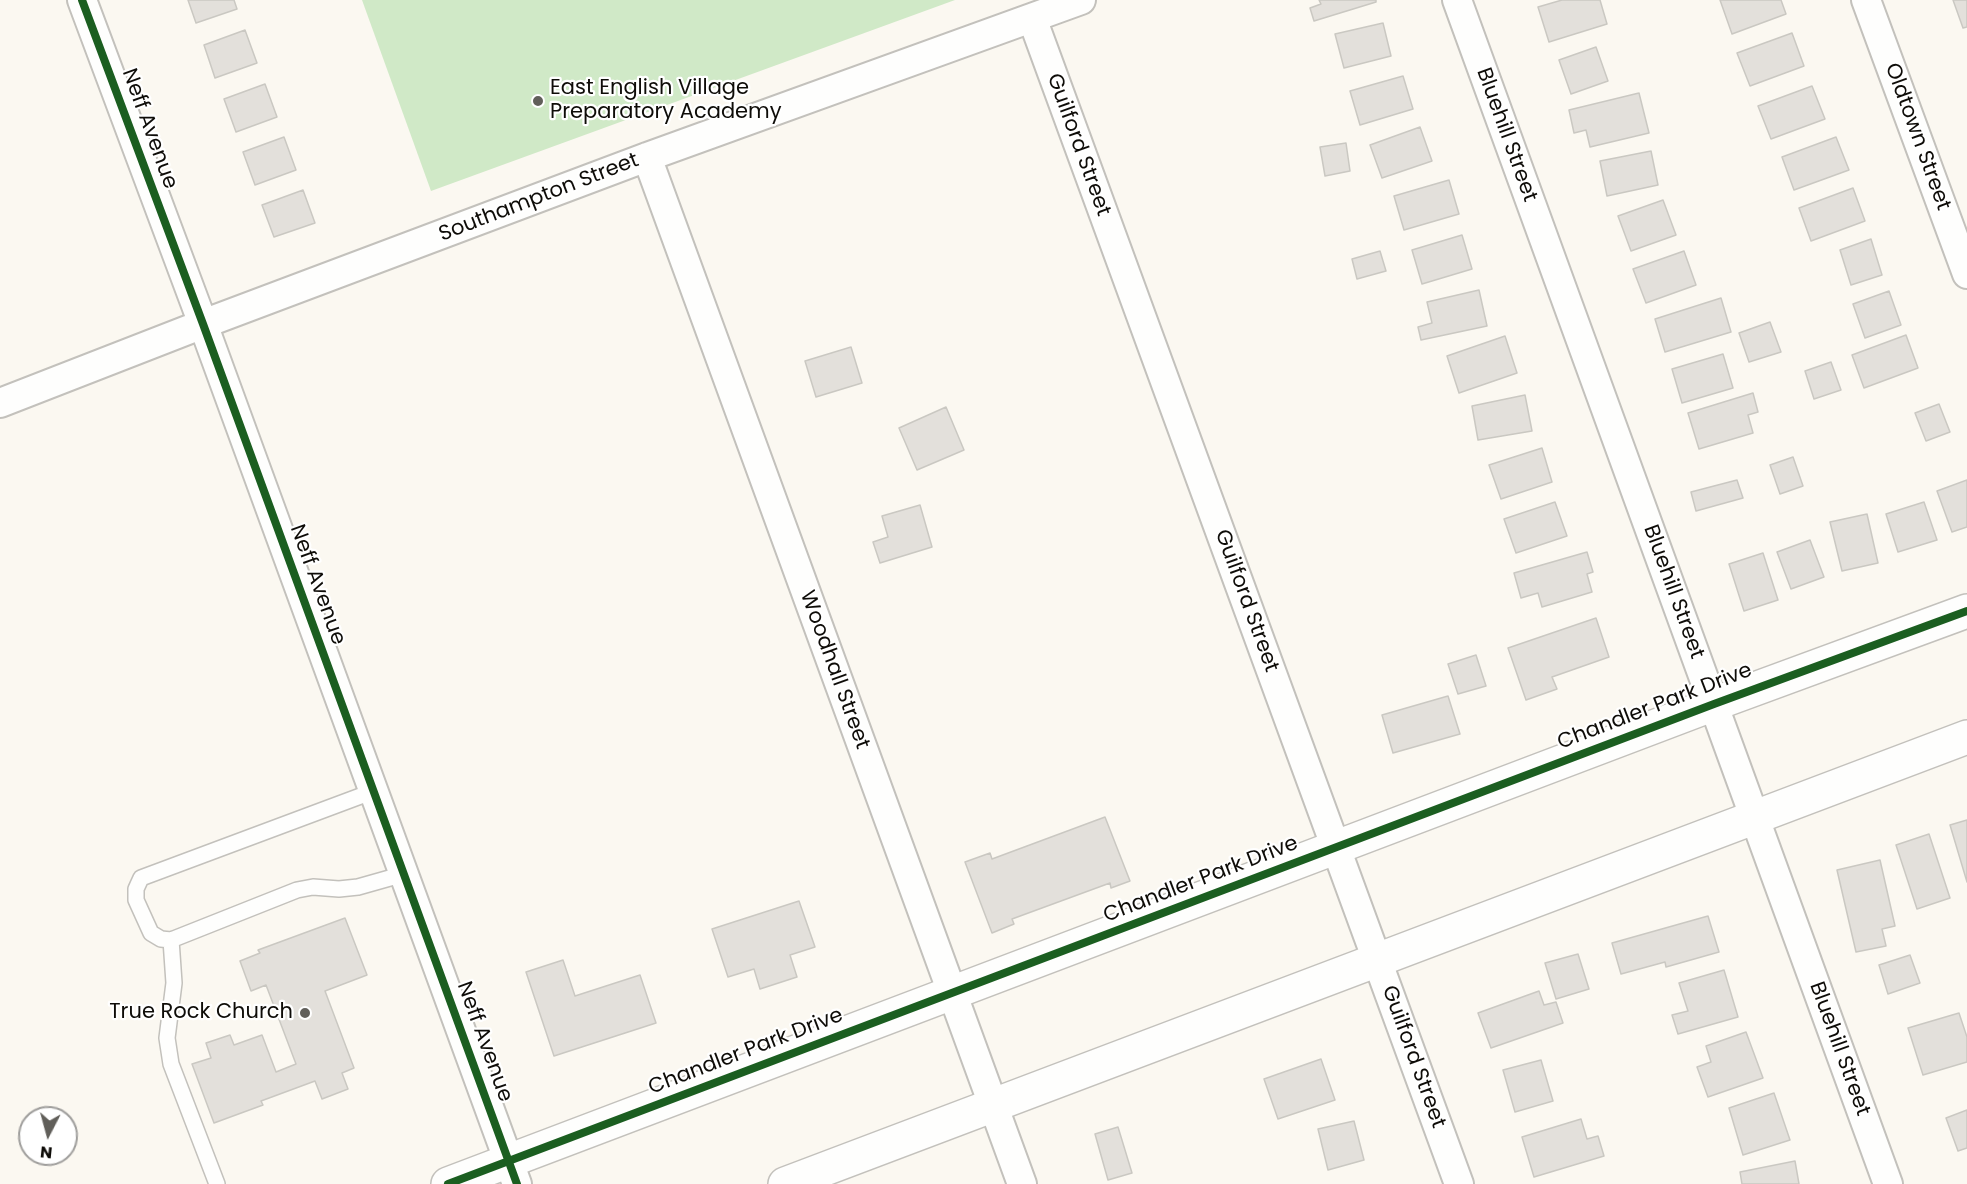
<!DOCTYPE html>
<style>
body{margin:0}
#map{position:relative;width:1967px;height:1184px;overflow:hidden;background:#fbf8f1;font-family:Poppins,sans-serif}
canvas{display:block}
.north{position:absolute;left:18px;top:1106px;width:60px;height:60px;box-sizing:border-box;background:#fff;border:2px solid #9f9e9c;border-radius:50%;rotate:186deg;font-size:16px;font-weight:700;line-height:24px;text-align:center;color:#0e0c08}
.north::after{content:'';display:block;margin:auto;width:21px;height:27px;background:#615f5a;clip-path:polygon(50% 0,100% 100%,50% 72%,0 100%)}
</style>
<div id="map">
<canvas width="1967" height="1184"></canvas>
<div class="north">N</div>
</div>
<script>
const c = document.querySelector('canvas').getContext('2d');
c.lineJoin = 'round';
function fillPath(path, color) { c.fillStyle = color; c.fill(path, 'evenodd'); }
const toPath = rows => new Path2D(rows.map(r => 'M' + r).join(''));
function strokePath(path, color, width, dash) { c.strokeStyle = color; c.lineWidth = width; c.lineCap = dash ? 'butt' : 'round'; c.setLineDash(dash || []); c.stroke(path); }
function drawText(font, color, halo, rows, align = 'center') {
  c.font = font + ' Poppins,sans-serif'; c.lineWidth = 4.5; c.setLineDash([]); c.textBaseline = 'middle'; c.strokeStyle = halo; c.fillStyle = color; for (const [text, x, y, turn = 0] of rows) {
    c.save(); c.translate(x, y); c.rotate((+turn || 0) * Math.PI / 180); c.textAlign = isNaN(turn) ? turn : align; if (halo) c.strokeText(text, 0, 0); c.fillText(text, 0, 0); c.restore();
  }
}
fillPath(toPath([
 [362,0,955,0,431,191]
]), '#d0e9c7');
const building = toPath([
 [188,0,234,0,237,9,196,23,188,0],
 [1319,0,1376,0,1376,2,1314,21,1310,8,1321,4,1319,0],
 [1562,0,1600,0,1607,24,1549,42,1538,7,1562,0],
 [1720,0,1781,0,1786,14,1732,34,1720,0],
 [1953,0,1967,0,1967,27,1963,28,1953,0],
 [1383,23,1391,56,1344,68,1335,34,1383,23],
 [245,30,257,63,215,78,204,45,245,30],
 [1792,33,1804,66,1750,86,1737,53,1792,33],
 [1596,47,1608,81,1571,94,1559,60,1596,47],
 [1403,76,1413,109,1360,125,1350,91,1403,76],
 [265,84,277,117,236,132,224,99,265,84],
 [1812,86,1825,119,1771,139,1758,106,1812,86],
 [1639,93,1649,133,1590,147,1586,130,1574,133,1569,110,1639,93],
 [1420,127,1432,161,1382,178,1370,145,1420,127],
 [284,137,296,170,255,185,243,152,284,137],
 [1836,137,1849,170,1794,190,1782,157,1836,137],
 [1346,143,1350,171,1325,176,1320,147,1346,143],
 [1651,151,1658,185,1607,196,1600,161,1651,151],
 [1449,180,1459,214,1404,230,1394,196,1449,180],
 [1853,188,1865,221,1811,241,1799,208,1853,188],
 [303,190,315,223,274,237,262,205,303,190],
 [1663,200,1676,235,1631,251,1618,216,1663,200],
 [1462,235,1472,269,1422,284,1412,250,1462,235],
 [1871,239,1882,275,1851,285,1840,250,1871,239],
 [1380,251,1386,271,1357,279,1352,259,1380,251],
 [1684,251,1696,285,1646,303,1633,269,1684,251],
 [1479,290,1487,326,1421,340,1418,327,1432,323,1427,302,1479,290],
 [1889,291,1901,325,1865,338,1853,304,1889,291],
 [1721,298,1731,332,1665,352,1655,319,1721,298],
 [1770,322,1781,352,1749,362,1739,333,1770,322],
 [1906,335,1918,368,1864,388,1852,355,1906,335],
 [1505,336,1517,373,1459,393,1447,356,1505,336],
 [851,347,862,383,816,397,805,361,851,347],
 [1723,354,1733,388,1682,403,1672,369,1723,354],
 [1831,362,1841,390,1814,399,1805,371,1831,362],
 [1753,393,1758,412,1748,415,1753,433,1699,449,1688,413,1753,393],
 [1525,395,1532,431,1478,440,1472,406,1525,395],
 [1939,404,1950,432,1926,441,1915,413,1939,404],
 [946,407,964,450,917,470,899,428,946,407],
 [1542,448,1552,482,1501,499,1489,465,1542,448],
 [1793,457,1803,486,1780,494,1770,465,1793,457],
 [1737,480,1743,498,1696,511,1691,492,1737,480],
 [1967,480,1967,527,1952,532,1937,491,1967,480],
 [1555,502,1567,536,1516,553,1504,519,1555,502],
 [1924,502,1937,540,1898,552,1886,514,1924,502],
 [920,505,932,547,880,563,873,542,888,537,882,516,920,505],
 [1867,514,1878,563,1842,571,1830,522,1867,514],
 [1810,540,1824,577,1791,589,1777,552,1810,540],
 [1587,552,1593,572,1587,574,1592,592,1542,607,1538,593,1521,598,1514,573,1587,552],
 [1763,553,1778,600,1744,611,1729,564,1763,553],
 [1596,618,1609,657,1552,677,1557,689,1526,700,1508,648,1596,618],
 [1476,655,1486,686,1458,694,1448,664,1476,655],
 [1448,696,1460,734,1393,753,1382,715,1448,696],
 [1105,817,1130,881,1111,888,1110,883,1012,919,1014,924,992,933,965,862,990,853,992,859,1105,817],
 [1967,820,1967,882,1950,825,1967,820],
 [1929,834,1950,898,1917,909,1896,845,1929,834],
 [1880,860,1895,926,1882,929,1886,946,1856,952,1837,870,1880,860],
 [799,901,815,947,790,955,797,977,760,989,754,969,728,977,712,929,799,901],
 [1708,916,1719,952,1666,967,1665,962,1621,974,1612,943,1708,916],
 [345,918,367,975,325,991,354,1068,342,1073,348,1089,322,1099,315,1081,261,1101,263,1105,214,1123,192,1064,211,1058,206,1043,230,1035,234,1045,262,1035,276,1072,296,1064,266,985,251,991,240,961,260,953,258,950,345,918],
 [1578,954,1589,989,1556,999,1545,963,1578,954],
 [1910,955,1920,983,1888,994,1879,965,1910,955],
 [563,960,575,996,640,975,656,1023,554,1056,526,972,563,960],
 [1724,970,1738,1017,1678,1034,1672,1015,1688,1011,1679,983,1724,970],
 [1539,991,1544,1005,1556,1002,1563,1023,1491,1048,1478,1013,1539,991],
 [1959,1013,1967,1037,1967,1062,1923,1075,1908,1028,1959,1013],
 [1746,1032,1763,1078,1708,1097,1697,1067,1711,1062,1706,1046,1746,1032],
 [1321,1059,1335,1100,1278,1119,1264,1079,1321,1059],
 [1541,1060,1553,1101,1515,1112,1503,1070,1541,1060],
 [1774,1093,1790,1140,1743,1155,1729,1108,1774,1093],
 [1967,1110,1967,1148,1958,1151,1946,1118,1967,1110],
 [1581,1119,1587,1139,1598,1136,1604,1156,1534,1177,1522,1137,1581,1119],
 [1354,1121,1364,1160,1328,1170,1318,1129,1354,1121],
 [1118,1127,1132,1173,1108,1180,1095,1134,1118,1127],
 [1795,1161,1799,1184,1742,1184,1740,1172,1795,1161]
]);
fillPath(building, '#e3e0db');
strokePath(building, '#cac8c2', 1.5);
const lane = toPath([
 [374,791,141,878,136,889,136,900,151,933,161,939,171,940,297,890,313,887,339,889,358,887,404,874],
 [171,940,174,983,167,1038,171,1064,217,1184]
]);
const street = toPath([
 [82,0,203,324,517,1184],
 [1457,0,1888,1184],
 [1866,0,1967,274],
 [1032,18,1459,1184],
 [647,157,1022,1184],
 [0,403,203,324,647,157,1081,0]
]);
const secondary = toPath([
 [448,1184,1714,704,1967,611],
 [785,1184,1967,737]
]);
strokePath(lane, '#c3c1bc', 18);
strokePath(street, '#c3c1bc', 32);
strokePath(secondary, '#c3c1bc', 36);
strokePath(lane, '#fefefd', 15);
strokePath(street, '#fefefd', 28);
strokePath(secondary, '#fefefd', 33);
strokePath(toPath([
 [82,0,203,324,517,1184],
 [448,1184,1714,704,1967,611]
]), '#1b5e20', 8);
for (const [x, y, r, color] of [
 [538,101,6,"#615f5a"],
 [305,1013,6,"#615f5a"]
]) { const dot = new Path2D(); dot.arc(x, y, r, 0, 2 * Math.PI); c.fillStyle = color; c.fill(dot); strokePath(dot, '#fff', 2); }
drawText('21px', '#0e0c08', '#fff', [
 ["East English Village",550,89],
 ["Preparatory Academy",550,113],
 ["True Rock Church",293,1013,"right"]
], 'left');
drawText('21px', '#0e0c08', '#fff', [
 ["Neff Avenue",149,129,70],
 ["Bluehill Street",1506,135,70],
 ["Oldtown Street",1917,137,70],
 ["Guilford Street",1078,145,70],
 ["Southampton Street",539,198,-21],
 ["Neff Avenue",317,585,70],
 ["Bluehill Street",1673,592,70],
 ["Guilford Street",1246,601,70],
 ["Woodhall Street",834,670,70],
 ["Chandler Park Drive",1655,707,-21],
 ["Chandler Park Drive",1201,880,-21],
 ["Neff Avenue",484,1042,70],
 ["Bluehill Street",1839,1049,70],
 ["Chandler Park Drive",746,1052,-21],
 ["Guilford Street",1413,1057,70]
]);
</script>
